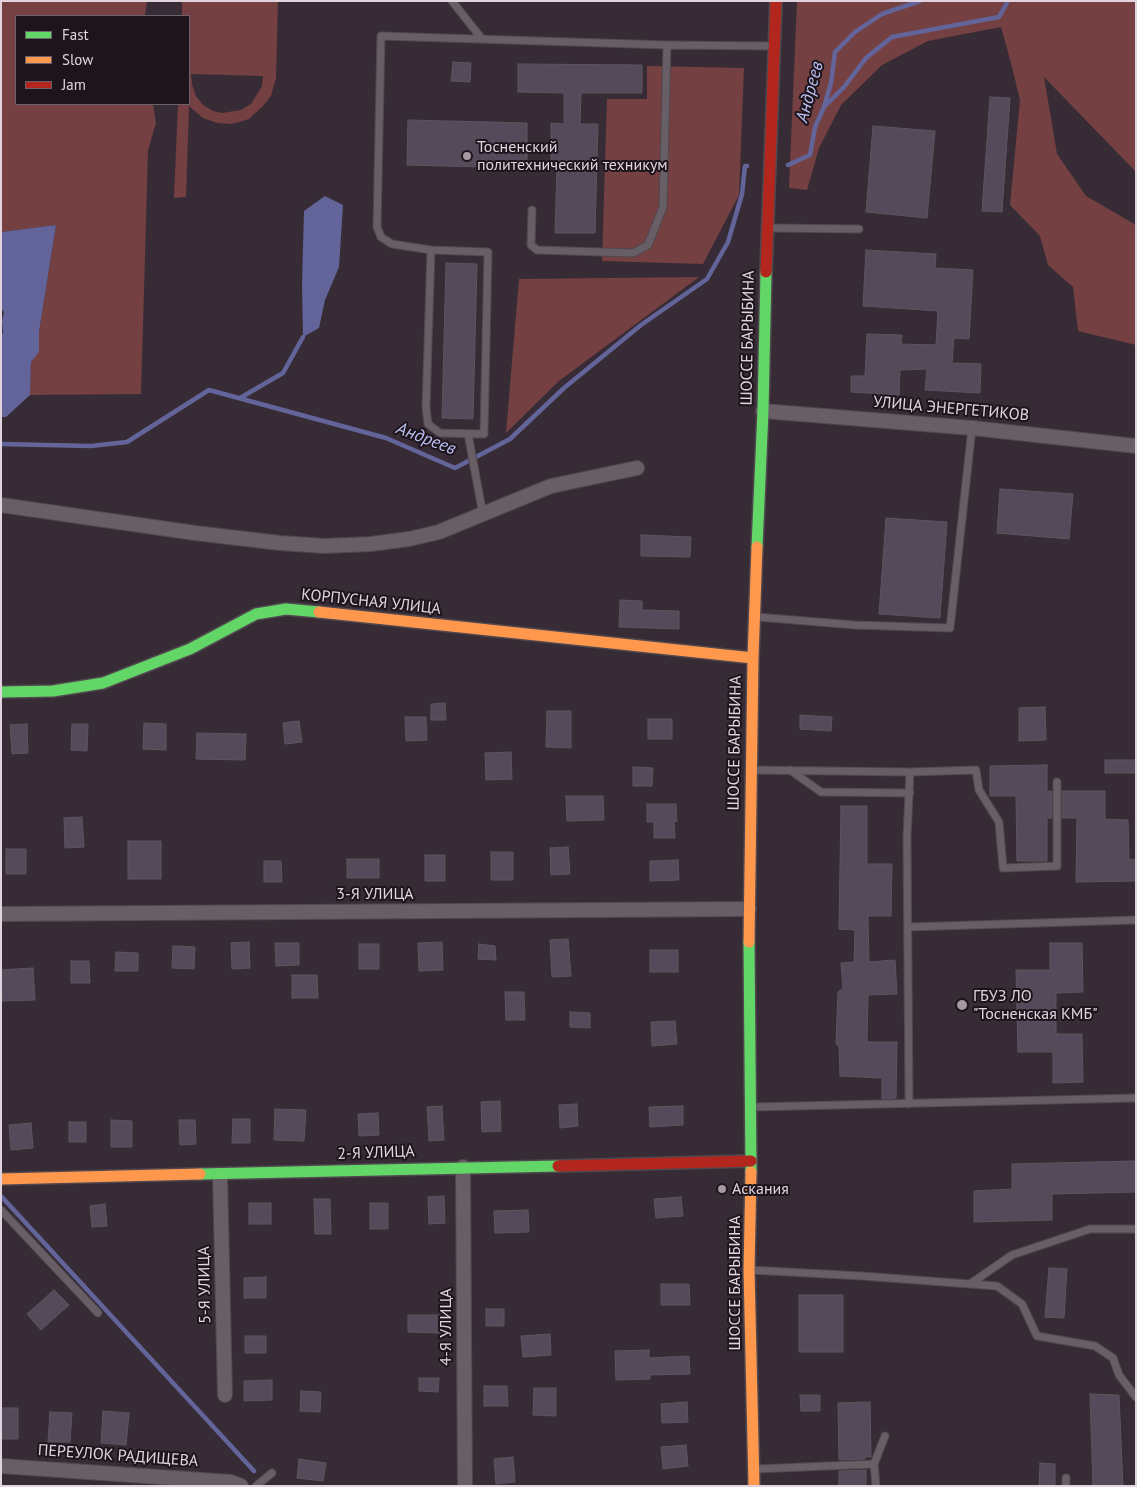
<!DOCTYPE html>
<meta charset="utf-8">
<style>
body{margin:0}
#map{position:relative;width:1137px;height:1487px;overflow:hidden;background:#372c36;font-family:"PT Sans",sans-serif}
canvas{display:block}
.frame{position:absolute;inset:0;border:2px solid #e1d4df;pointer-events:none}
.legend{position:absolute;left:15px;top:15px;width:175px;height:90px;box-sizing:border-box;background:#1d141c;border:1px solid #6b616a;margin:0;padding:6px 9px;list-style:none;font-size:15px;color:#e1d4df}
.legend li{display:flex;align-items:center;gap:10px;height:25px}
.legend b{width:25px;border:1px solid #6b616a}
</style>
<div id="map">
<canvas width="1137" height="1487"></canvas>
<div class="frame"></div>
<ul class="legend">
<li><b style="height:6px;background:#63d668"></b>Fast</li>
<li><b style="height:6px;background:#ff974d"></b>Slow</li>
<li><b style="height:6px;background:#b3261e"></b>Jam</li>
</ul>
</div>
<script>
const c = document.querySelector('canvas').getContext('2d');
c.lineJoin = 'round';
function fillPath(path, color) { c.fillStyle = color; c.fill(path, 'evenodd'); }
const toPath = rows => new Path2D(rows.map(r => 'M' + r).join(''));
function strokePath(path, color, width, dash) { c.strokeStyle = color; c.lineWidth = width; c.lineCap = dash ? 'butt' : 'round'; c.setLineDash(dash || []); c.stroke(path); }
function drawText(font, color, halo, rows, align = 'center') {
  c.font = font + ' "PT Sans",sans-serif'; c.lineWidth = 4; c.setLineDash([]); c.textBaseline = 'middle'; c.strokeStyle = halo; c.fillStyle = color; for (const [text, x, y, turn = 0] of rows) {
    c.save(); c.translate(x, y); c.rotate((+turn || 0) * Math.PI / 180); c.textAlign = isNaN(turn) ? turn : align; if (halo) c.strokeText(text, 0, 0); c.fillText(text, 0, 0); c.restore();
  }
}
fillPath(toPath([
 [1,1,147,1,145,16,16,16,16,104,153,104,156,123,148,150,141,394,30,395,31,362,39,351,39,332,56,225,1,232],
 [182,1,278,1,276,78,271,96,262,107,249,119,232,124,217,123,203,118,189,106,186,197,174,198,178,104,189,104,189,16,182,16],
 [191,74,263,76,262,86,251,104,241,110,222,113,213,111,203,105,196,96,192,84],
 [797,1,1136,1,1136,172,1044,77,1057,154,1086,196,1136,225,1136,345,1078,331,1073,287,1048,265,1040,236,1010,205,1020,100,1011,63,1001,27,928,41,882,65,841,105,819,148,807,190,789,188],
 [647,66,744,68,739,195,703,264,602,261,607,99,647,99],
 [699,277,559,381,506,433,519,279]
]), '#744042');
fillPath(toPath([
 [325,196,343,205,339,267,325,300,319,328,303,337,302,283,304,211],
 [56,225,39,332,39,352,31,362,30,395,6,417,1,417,1,335,3,333,2,321,4,312,1,308,1,232]
]), '#63649a');
strokePath(toPath([
 [825,106,844,87,866,58,892,37,999,17,1008,1],
 [788,165,810,155,815,127,824,107,831,83,835,52,855,32,882,14,920,1],
 [240,398,283,373,303,337],
 [1,444,91,446,127,442,209,390,386,438,455,468,510,439,564,388,641,325,707,279,728,242,742,194,745,166,747,166],
 [1,1196,254,1471]
]), '#63649a', 4.5);
const building = toPath([
 [453,62,471,63,470,82,451,81,453,62],
 [518,64,642,65,642,93,581,93,580,124,598,124,595,233,555,233,557,168,551,168,551,123,564,124,564,93,518,92,518,64],
 [990,97,1010,98,1002,212,982,211,990,97],
 [408,120,527,123,527,168,407,165,408,120],
 [873,126,935,131,927,218,866,212,873,126],
 [866,250,936,254,935,268,973,270,969,339,954,338,952,363,981,364,980,393,925,390,927,369,900,370,899,395,851,392,851,376,865,376,867,334,902,335,901,344,936,345,938,311,863,306,866,250],
 [446,263,477,264,473,419,442,418,446,263],
 [1000,489,1073,494,1069,539,997,533,1000,489],
 [886,518,947,522,940,618,879,614,886,518],
 [641,535,691,537,690,557,641,556,641,535],
 [620,600,642,601,642,610,679,611,679,629,619,627,620,600],
 [445,703,446,720,431,720,431,704,445,703],
 [1045,707,1046,740,1019,741,1019,708,1045,707],
 [547,711,571,711,571,748,546,747,547,711],
 [800,715,832,717,831,731,800,729,800,715],
 [405,717,426,717,427,740,406,741,405,717],
 [648,719,672,719,672,739,648,739,648,719],
 [299,721,302,742,285,744,283,723,299,721],
 [144,723,166,724,166,750,143,749,144,723],
 [27,724,28,753,12,754,10,725,27,724],
 [72,724,88,724,87,751,71,750,72,724],
 [197,733,246,734,245,760,196,759,197,733],
 [511,752,512,779,486,780,485,753,511,752],
 [1105,760,1136,760,1136,773,1105,773,1105,760],
 [1047,765,1047,791,1052,791,1052,818,1047,818,1047,861,1017,861,1016,796,990,796,990,766,1047,765],
 [633,767,653,768,652,786,633,786,633,767],
 [1062,791,1105,791,1105,819,1128,820,1129,859,1136,860,1136,881,1076,882,1077,818,1062,818,1062,791],
 [566,796,603,796,604,820,567,821,566,796],
 [647,804,676,804,677,821,674,822,675,838,654,838,654,822,647,822,647,804],
 [841,806,867,806,867,864,892,864,891,916,868,916,869,962,895,960,897,994,868,995,867,1042,897,1042,896,1098,882,1099,882,1078,840,1076,839,1046,836,1044,838,992,843,988,841,963,854,962,855,930,839,929,841,806],
 [82,817,84,847,65,848,64,818,82,817],
 [128,841,161,841,161,879,128,879,128,841],
 [568,847,570,874,551,875,550,848,568,847],
 [6,849,26,849,26,874,6,874,6,849],
 [491,852,513,852,513,880,491,880,491,852],
 [425,855,445,855,445,881,425,881,425,855],
 [347,859,379,859,379,878,347,878,347,859],
 [678,860,679,880,650,881,650,861,678,860],
 [264,861,281,861,282,882,264,882,264,861],
 [568,939,571,976,552,977,550,940,568,939],
 [249,942,250,968,232,969,231,943,249,942],
 [442,942,443,970,419,971,418,943,442,942],
 [275,943,299,943,299,965,276,966,275,943],
 [1050,943,1082,943,1083,992,1056,993,1056,1034,1082,1034,1083,1082,1053,1083,1053,1052,1018,1052,1016,970,1050,970,1050,943],
 [359,944,379,944,379,969,359,969,359,944],
 [479,944,495,946,496,960,478,959,479,944],
 [173,946,195,947,194,969,172,968,173,946],
 [650,950,678,950,678,972,650,972,650,950],
 [116,952,138,953,138,971,115,971,116,952],
 [71,961,89,961,90,983,71,983,71,961],
 [33,968,35,1000,2,1001,1,970,33,968],
 [292,975,317,975,318,998,292,998,292,975],
 [505,992,524,992,525,1020,506,1020,505,992],
 [570,1012,590,1013,590,1028,570,1027,570,1012],
 [675,1021,677,1044,652,1046,651,1022,675,1021],
 [500,1101,501,1131,482,1132,481,1102,500,1101],
 [577,1104,578,1126,560,1128,559,1105,577,1104],
 [442,1106,444,1140,429,1141,427,1107,442,1106],
 [683,1106,683,1125,650,1127,649,1107,683,1106],
 [275,1109,306,1110,304,1141,274,1140,275,1109],
 [378,1113,379,1135,359,1136,358,1114,378,1113],
 [233,1119,250,1119,250,1143,232,1143,233,1119],
 [111,1120,132,1121,132,1147,111,1147,111,1120],
 [179,1120,195,1120,196,1144,180,1145,179,1120],
 [69,1122,86,1122,86,1142,69,1142,69,1122],
 [31,1123,33,1148,11,1150,9,1125,31,1123],
 [1136,1161,1136,1192,1052,1194,1052,1220,974,1222,974,1191,1012,1189,1012,1164,1136,1161],
 [444,1196,445,1223,429,1224,428,1197,444,1196],
 [681,1197,683,1216,656,1218,654,1199,681,1197],
 [314,1199,330,1199,331,1234,315,1234,314,1199],
 [249,1203,271,1203,271,1224,249,1224,249,1203],
 [370,1203,388,1203,388,1229,370,1229,370,1203],
 [105,1204,107,1226,92,1227,90,1206,105,1204],
 [528,1210,529,1232,495,1233,494,1211,528,1210],
 [1049,1268,1067,1269,1064,1318,1045,1317,1049,1268],
 [266,1277,266,1298,244,1298,244,1278,266,1277],
 [661,1284,689,1284,690,1305,661,1305,661,1284],
 [54,1290,69,1305,41,1330,27,1314,54,1290],
 [799,1295,843,1295,843,1352,799,1352,799,1295],
 [486,1309,504,1309,504,1326,486,1326,486,1309],
 [408,1315,441,1315,441,1333,408,1332,408,1315],
 [550,1334,551,1355,523,1357,521,1336,550,1334],
 [245,1336,266,1336,266,1353,245,1353,245,1336],
 [649,1350,649,1358,689,1356,690,1374,650,1375,650,1379,616,1380,615,1351,649,1350],
 [419,1378,439,1378,438,1392,419,1391,419,1378],
 [272,1380,272,1400,244,1401,244,1381,272,1380],
 [484,1386,507,1386,508,1406,484,1406,484,1386],
 [534,1388,556,1388,556,1416,533,1415,534,1388],
 [301,1391,321,1392,320,1412,300,1411,301,1391],
 [1090,1394,1119,1395,1123,1486,1093,1486,1090,1394],
 [800,1395,820,1395,820,1411,801,1411,800,1395],
 [687,1402,688,1422,662,1423,661,1404,687,1402],
 [870,1402,871,1457,865,1457,865,1459,839,1460,838,1403,870,1402],
 [1,1408,18,1408,18,1439,1,1439,1,1408],
 [103,1411,129,1413,126,1445,101,1443,103,1411],
 [50,1412,72,1413,70,1442,48,1442,50,1412],
 [686,1445,688,1466,663,1469,661,1447,686,1445],
 [513,1457,515,1482,496,1484,494,1459,513,1457],
 [299,1459,326,1463,323,1481,297,1478,299,1459],
 [1040,1463,1055,1464,1055,1486,1039,1486,1040,1463],
 [866,1470,866,1486,839,1486,839,1471,866,1470]
]);
fillPath(building, '#544a59');
strokePath(building, '#5c555f', 1);
const lane = toPath([
 [452,1,482,39],
 [532,210,531,245,537,250,633,253,648,245,663,207,667,45],
 [770,228,859,229],
 [431,250,426,407,428,424,440,433,484,434,488,252,431,250,392,244,381,237,377,227,381,36,667,45,772,46],
 [468,434,483,515],
 [757,617,855,625,950,628,972,428],
 [752,770,910,772,907,837,909,1104],
 [790,770,821,792,910,793],
 [910,772,976,770,979,790,999,822,1003,868,1057,866,1057,782],
 [908,927,1136,920],
 [753,1107,1136,1098],
 [1,1210,98,1313],
 [750,1270,862,1276,997,1286,1022,1304,1037,1336,1095,1346,1113,1358,1119,1375,1136,1397],
 [970,1284,1012,1255,1090,1229,1136,1229],
 [874,1464,885,1436],
 [756,1469,874,1464,876,1486],
 [256,1486,272,1473],
 [1066,1486,1066,1478]
]);
const street = toPath([
 [763,411,972,428,1136,446],
 [1,505,195,533,280,543,325,546,371,544,409,539,439,532,551,486,637,468],
 [1,914,749,909],
 [463,1167,465,1486],
 [220,1175,225,1395],
 [1,1466,231,1482,241,1486]
]);
const fast = toPath([
 [757,547,763,411,766,272],
 [1,692,53,691,103,683,190,649,256,614,286,609,319,612],
 [749,942,751,1172],
 [200,1174,558,1166]
]);
const slow = toPath([
 [319,612,753,658],
 [749,942,753,658,757,547],
 [751,1172,749,1270,754,1486],
 [1,1179,200,1174]
]);
const jam = toPath([
 [766,272,776,1],
 [558,1166,751,1161]
]);
strokePath(lane, '#51484f', 9);
strokePath(street, '#51484f', 16);
strokePath(fast, '#51484f', 14);
strokePath(slow, '#51484f', 14);
strokePath(jam, '#51484f', 14);
strokePath(lane, '#685e66', 7);
strokePath(street, '#685e66', 14);
strokePath(fast, '#63d668', 11);
strokePath(slow, '#ff974d', 11);
strokePath(jam, '#b3261e', 11);
for (const [x, y, r, color] of [
 [467,156,5,"#a699a4"],
 [962,1005,6,"#a699a4"],
 [722,1189,5,"#a699a4"]
]) { const dot = new Path2D(); dot.arc(x, y, r, 0, 2 * Math.PI); c.fillStyle = color; c.fill(dot); strokePath(dot, '#1d141c', 2); }
drawText('16px', '#e1d4df', '#1d141c', [
 ["Тосненский",477,147],
 ["политехнический техникум",477,165],
 ["ГБУЗ ЛО",973,996],
 ["\"Тосненская КМБ\"",973,1014],
 ["Аскания",732,1189]
], 'left');
drawText('16px', '#e1d4df', '#1d141c', [
 ["ШОССЕ БАРЫБИНА",748,338,-89],
 ["УЛИЦА ЭНЕРГЕТИКОВ",951,409,5],
 ["КОРПУСНАЯ УЛИЦА",371,602,6],
 ["ШОССЕ БАРЫБИНА",735,743,-89],
 ["3-Я УЛИЦА",375,894],
 ["2-Я УЛИЦА",376,1153,-2],
 ["ШОССЕ БАРЫБИНА",735,1283,-90],
 ["5-Я УЛИЦА",205,1285,-91],
 ["4-Я УЛИЦА",446,1327,-90],
 ["ПЕРЕУЛОК РАДИЩЕВА",118,1456,4]
]);
drawText('italic 18px', '#bbbff2', '#1d141c', [
 ["Андреев",810,92,-75],
 ["Андреев",426,439,21]
]);
</script>
